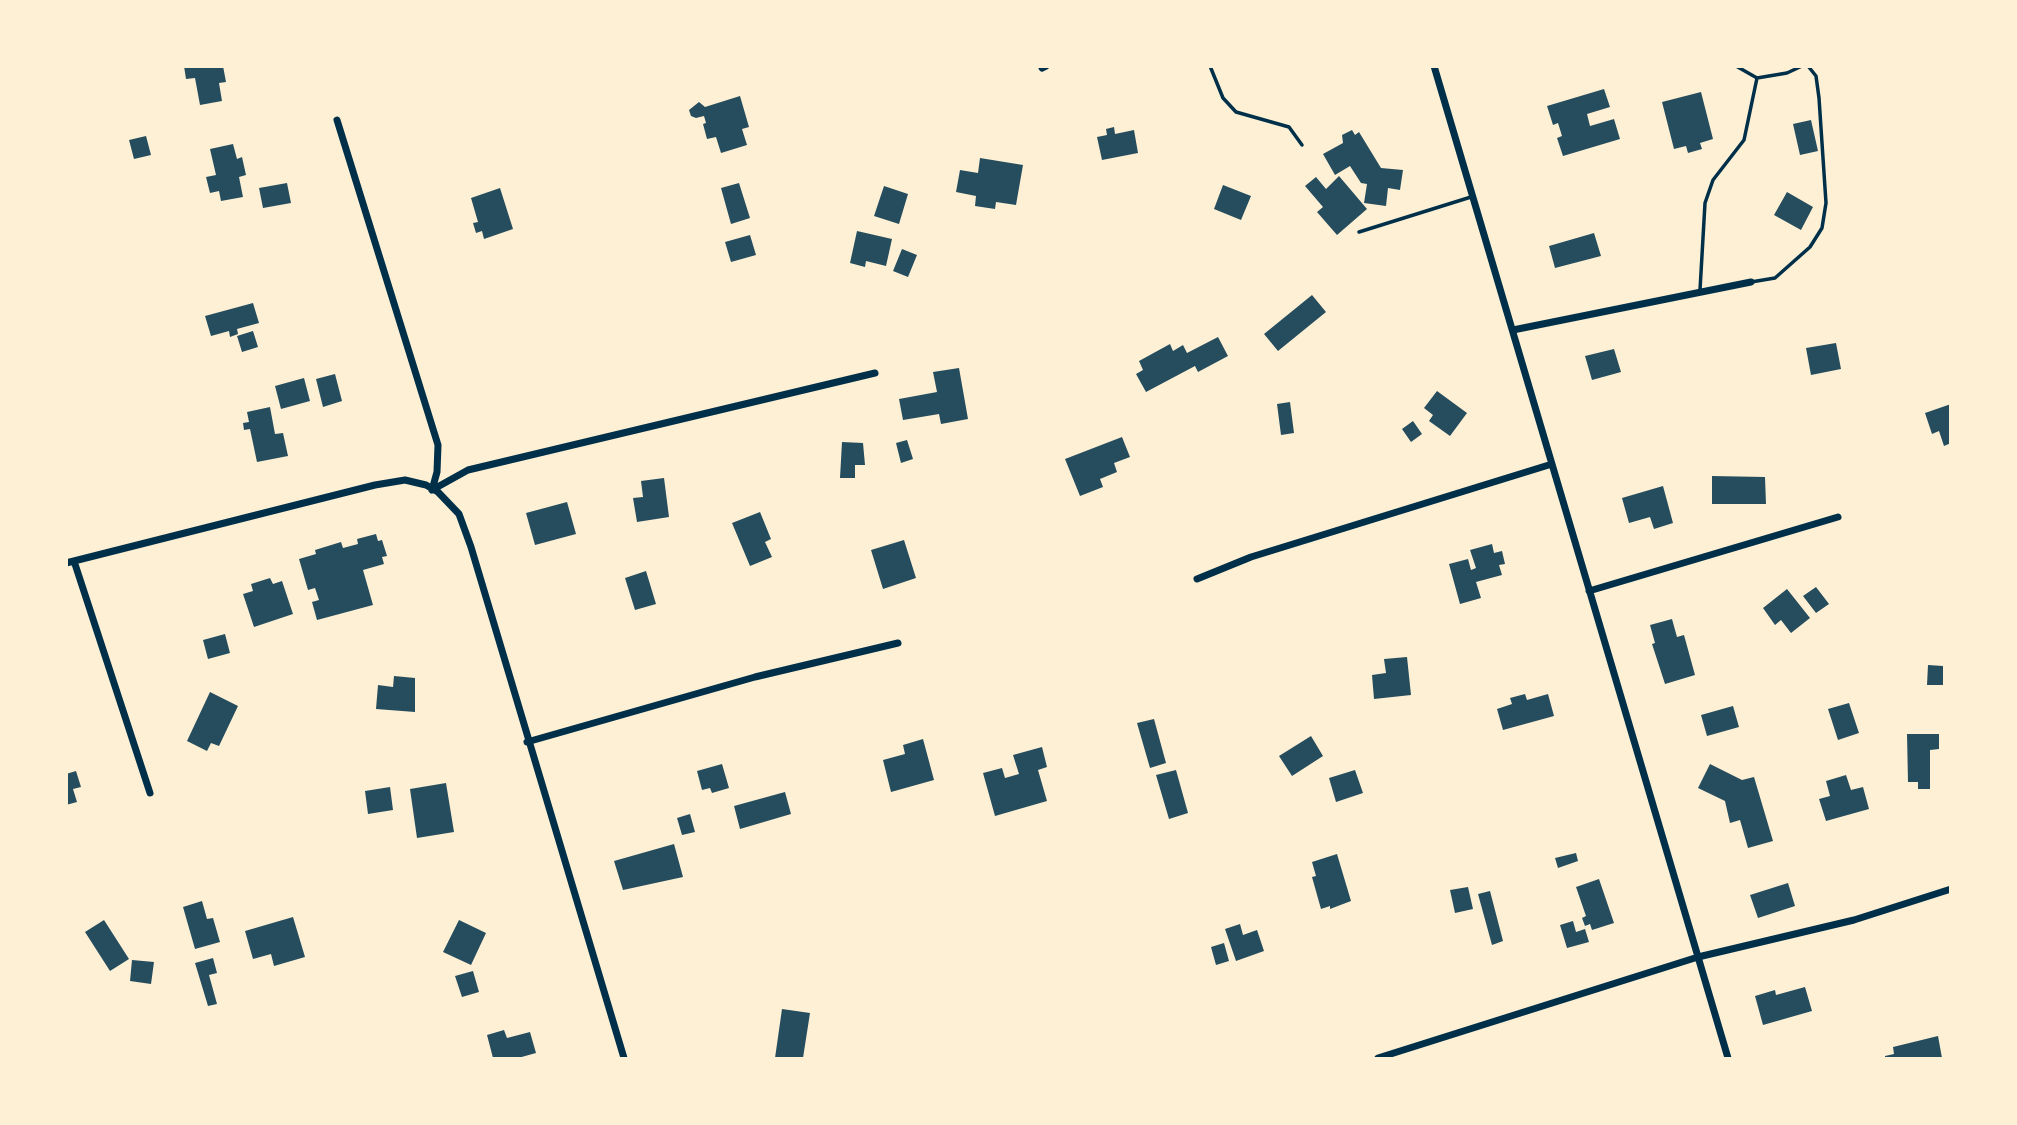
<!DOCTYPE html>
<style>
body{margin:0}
#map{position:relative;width:2017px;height:1125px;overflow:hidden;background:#fdf0d5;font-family:"Nunito Sans",sans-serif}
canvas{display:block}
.frame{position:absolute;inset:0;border:68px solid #fdf0d5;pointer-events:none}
</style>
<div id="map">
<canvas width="2017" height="1125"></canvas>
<div class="frame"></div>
</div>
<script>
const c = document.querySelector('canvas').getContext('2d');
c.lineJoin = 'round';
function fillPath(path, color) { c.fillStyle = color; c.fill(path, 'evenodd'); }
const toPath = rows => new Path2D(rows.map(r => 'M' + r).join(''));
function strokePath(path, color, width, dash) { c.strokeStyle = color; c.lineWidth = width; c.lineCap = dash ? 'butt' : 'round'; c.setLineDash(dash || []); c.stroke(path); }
fillPath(toPath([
 [184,66,223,66,226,82,219,83,222,101,200,105,195,78,186,79],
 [1604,89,1610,107,1587,114,1590,126,1614,119,1620,139,1563,156,1557,138,1562,136,1558,123,1553,125,1547,106],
 [1701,92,1713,139,1700,143,1702,149,1688,153,1686,146,1674,149,1662,102],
 [740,96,749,127,742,129,747,145,721,153,716,137,707,139,703,124,706,123,704,116,696,118,691,116,689,110,699,102,705,107],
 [1811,120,1818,151,1800,155,1793,124],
 [1114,127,1115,134,1134,130,1138,153,1102,160,1097,137,1107,135,1106,129],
 [1352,130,1355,135,1359,132,1381,168,1403,170,1400,190,1388,188,1386,206,1364,203,1367,184,1361,183,1350,166,1335,175,1323,154,1343,143,1342,135],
 [146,136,151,155,134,159,129,140],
 [233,144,237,159,242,157,246,175,239,177,243,197,221,201,219,191,210,193,206,177,216,175,210,149],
 [980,158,1023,165,1016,205,996,202,995,209,975,206,976,196,956,192,960,170,978,173],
 [1339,176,1367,209,1337,235,1317,212,1323,207,1305,186,1316,177,1326,189],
 [287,183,291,203,263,208,259,188],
 [739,183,750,218,731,224,721,188],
 [1223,185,1251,196,1241,220,1214,209],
 [884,186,908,194,899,224,874,216],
 [500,188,513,229,484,239,482,231,476,233,473,223,478,222,471,198],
 [1787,192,1813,207,1801,230,1774,215],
 [857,231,892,239,886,266,866,261,865,267,850,263],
 [1594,233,1601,256,1555,268,1549,246],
 [750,235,756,255,731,262,725,242],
 [902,249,917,255,908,277,893,271],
 [1312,295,1326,312,1278,351,1264,334],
 [253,303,259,323,237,329,238,334,230,337,229,331,211,336,205,316],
 [253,331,258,347,242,352,237,336],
 [1218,337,1228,356,1198,372,1195,366,1146,392,1136,374,1143,370,1139,361,1170,344,1173,351,1183,345,1187,353],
 [1836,343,1841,369,1811,375,1806,348],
 [1614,349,1621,372,1592,380,1585,356],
 [959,368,968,419,941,424,939,414,903,420,899,399,937,392,933,372],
 [335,374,342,401,323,407,316,379],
 [304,378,310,401,281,409,275,386],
 [1437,391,1467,413,1450,436,1429,421,1433,415,1424,408],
 [1290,402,1294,433,1281,435,1277,404],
 [1951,404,1951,443,1944,446,1939,431,1932,434,1925,413],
 [270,407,275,434,283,433,288,456,257,462,250,429,244,430,243,423,249,422,247,412],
 [1413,421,1422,434,1411,442,1402,429],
 [1122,437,1130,457,1114,463,1117,472,1100,479,1103,487,1080,496,1065,459],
 [907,440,913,459,901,463,896,443],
 [842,442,863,443,865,465,855,465,855,478,840,478],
 [1712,476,1765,477,1766,504,1712,504],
 [664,478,669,517,637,522,633,498,643,497,641,481],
 [1663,486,1673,523,1654,529,1650,517,1629,523,1622,498],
 [567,502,576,534,535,545,526,513],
 [760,512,771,539,765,542,772,557,750,566,732,523],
 [376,534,378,541,382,540,387,556,382,557,384,564,363,570,373,605,317,620,312,602,319,600,315,588,308,590,299,559,316,554,315,550,341,542,343,548,358,544,357,539],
 [904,540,916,578,883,589,871,550],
 [1492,544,1494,553,1502,551,1505,564,1499,565,1502,575,1476,582,1481,598,1460,604,1449,564,1468,559,1471,570,1476,568,1470,550],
 [646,571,656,604,635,610,625,578],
 [270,578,273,584,282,581,293,614,254,627,243,594,253,591,251,584],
 [1816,587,1829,604,1816,613,1803,596],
 [1787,589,1810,618,1791,633,1781,620,1775,625,1763,608],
 [1672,619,1677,637,1684,635,1695,675,1665,684,1652,644,1655,643,1650,625],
 [225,634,230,653,208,659,203,640],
 [1407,657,1411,695,1374,699,1372,675,1386,673,1384,659],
 [1928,665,1943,666,1943,685,1927,685],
 [394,676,415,678,415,712,376,709,378,685,393,687],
 [210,692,238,706,219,746,211,743,207,751,187,741],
 [1525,694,1527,700,1548,694,1554,716,1503,730,1497,709,1512,704,1510,698],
 [1849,703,1859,733,1838,740,1828,709],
 [1733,706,1739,727,1707,736,1701,715],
 [1154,719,1166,763,1150,768,1137,723],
 [1907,734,1939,734,1939,749,1930,750,1930,789,1918,789,1918,782,1908,782],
 [1311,736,1323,756,1292,776,1279,756],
 [923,739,934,780,891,792,883,760,905,754,903,745],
 [1042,747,1047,767,1038,770,1047,801,995,816,983,773,1002,768,1005,778,1019,774,1013,755],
 [722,764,729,788,712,793,710,788,702,790,697,771],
 [1710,764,1742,780,1754,777,1773,841,1748,848,1740,820,1730,823,1725,801,1698,788],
 [1176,770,1188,813,1169,819,1156,775],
 [1355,770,1363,793,1336,802,1329,778],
 [76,771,81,787,73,789,77,802,66,805,66,774],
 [1846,775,1851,790,1863,787,1869,809,1826,821,1819,799,1830,796,1826,781],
 [446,783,454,832,417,838,410,789],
 [390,787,393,810,368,814,365,791],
 [785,792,791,814,740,829,734,806],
 [690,814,695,832,682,835,677,818],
 [674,844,683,877,623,890,614,861],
 [1576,853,1578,861,1558,868,1555,858],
 [1337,854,1351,901,1330,909,1330,906,1321,909,1312,877,1316,876,1312,862],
 [1599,879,1614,923,1592,930,1590,924,1585,926,1582,918,1586,916,1576,887],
 [1788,883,1795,906,1758,918,1750,895],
 [1468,887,1473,909,1455,913,1450,890],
 [1490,891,1503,941,1492,945,1478,894],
 [202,901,207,919,213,918,220,942,195,949,183,907],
 [293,917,305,957,274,966,271,954,253,959,245,931],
 [104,920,129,959,110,971,85,932],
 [459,920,486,933,471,965,443,952],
 [1573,921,1576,932,1585,929,1589,942,1567,948,1560,925],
 [1240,924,1243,935,1257,930,1264,951,1236,961,1225,929],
 [1224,943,1229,961,1216,965,1211,947],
 [213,958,217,973,209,975,217,1004,208,1006,195,963],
 [132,960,154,962,151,984,130,981],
 [473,971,479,992,462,997,455,976],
 [1805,987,1812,1011,1763,1025,1755,996,1775,990,1776,995],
 [782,1009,810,1013,803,1058,775,1058],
 [504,1030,507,1038,530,1032,536,1053,518,1058,493,1058,487,1035],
 [1938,1036,1942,1058,1885,1058,1885,1056,1894,1054,1893,1047]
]), '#264d5e');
strokePath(toPath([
 [1210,66,1223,98,1236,112,1289,127,1302,145],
 [1736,66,1757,78],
 [1359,232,1471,197],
 [1751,282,1775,278,1810,247,1822,228,1826,203,1819,98,1816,76,1808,66],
 [1700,290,1705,203,1713,180,1744,140,1757,78,1787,73,1802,66]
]), '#003049', 3.5);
strokePath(toPath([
 [1434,66,1728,1058],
 [1042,68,1046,66],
 [337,120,438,445,437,472,432,490],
 [1513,330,1751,282],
 [432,490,468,470,875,373],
 [74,561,150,793],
 [66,563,375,485,405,480,426,485,438,492,459,514,471,547,624,1058],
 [1197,579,1251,557,1552,464],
 [1589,591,1838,517],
 [527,742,755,677,898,643],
 [1378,1058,1698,957,1854,920,1951,889]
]), '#003049', 7);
</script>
